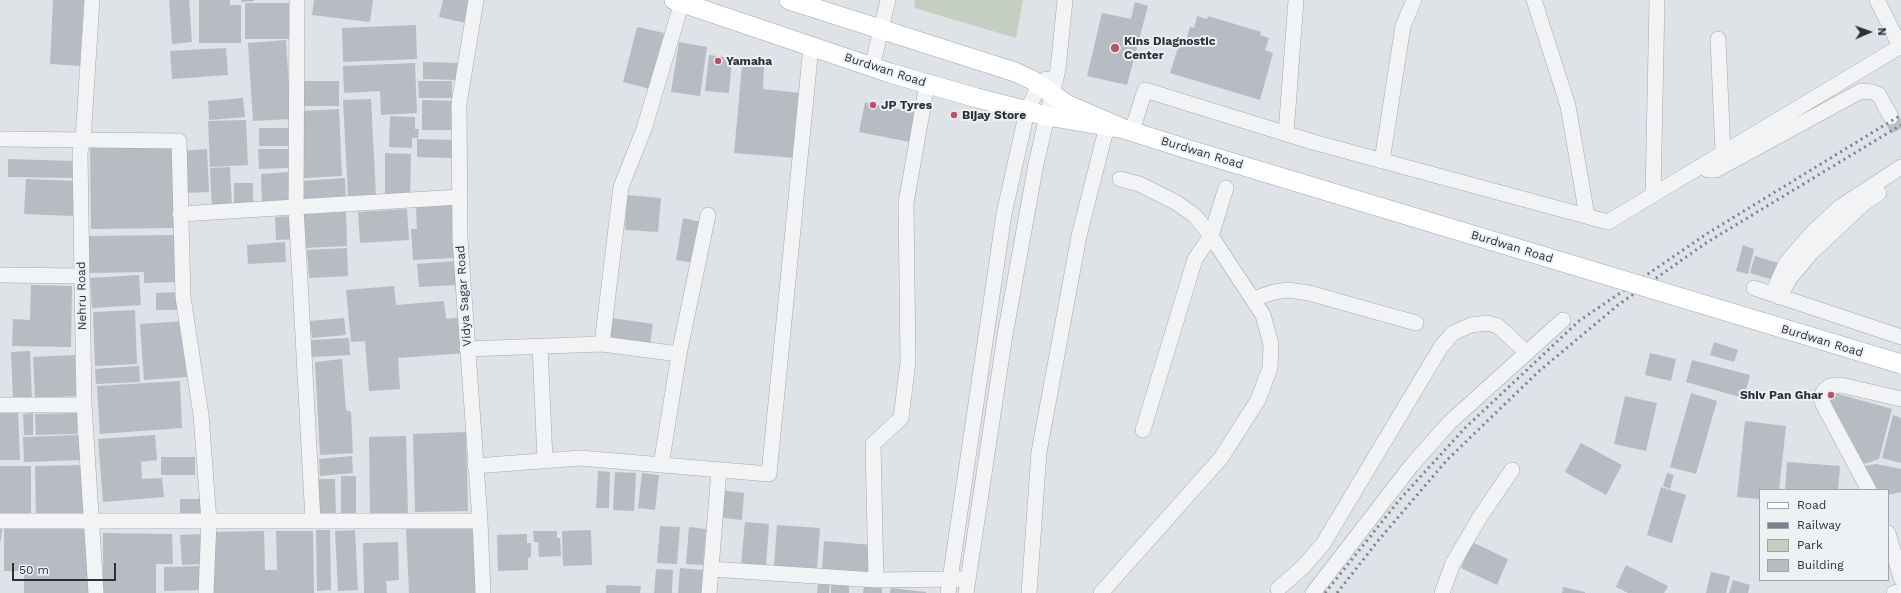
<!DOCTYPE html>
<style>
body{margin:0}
#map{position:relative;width:1901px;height:593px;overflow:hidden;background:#dfe2e6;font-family:"Work Sans",sans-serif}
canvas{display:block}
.legend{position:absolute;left:1759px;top:489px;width:130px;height:92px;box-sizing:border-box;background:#eef1f4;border:1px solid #a0a4aa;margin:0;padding:5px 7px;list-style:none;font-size:12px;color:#2a313c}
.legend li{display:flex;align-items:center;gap:8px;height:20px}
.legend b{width:20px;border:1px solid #a0a4aa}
.north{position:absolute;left:1849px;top:12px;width:40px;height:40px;-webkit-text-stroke:3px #eef1f4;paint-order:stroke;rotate:88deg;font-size:11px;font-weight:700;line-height:16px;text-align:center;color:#2a313c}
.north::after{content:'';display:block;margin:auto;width:14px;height:18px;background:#2a313c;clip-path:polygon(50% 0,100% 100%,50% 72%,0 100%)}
.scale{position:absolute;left:12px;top:563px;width:104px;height:18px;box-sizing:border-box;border:2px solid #2a313c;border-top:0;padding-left:5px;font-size:12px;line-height:14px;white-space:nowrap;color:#2a313c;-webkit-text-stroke:3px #eef1f4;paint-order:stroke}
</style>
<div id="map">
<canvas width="1901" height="593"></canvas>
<ul class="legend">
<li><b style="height:5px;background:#fff"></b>Road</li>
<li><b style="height:5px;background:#7a838e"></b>Railway</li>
<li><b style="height:11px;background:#c5cfc1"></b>Park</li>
<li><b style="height:11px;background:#b7bcc2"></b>Building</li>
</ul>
<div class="north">N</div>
<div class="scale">50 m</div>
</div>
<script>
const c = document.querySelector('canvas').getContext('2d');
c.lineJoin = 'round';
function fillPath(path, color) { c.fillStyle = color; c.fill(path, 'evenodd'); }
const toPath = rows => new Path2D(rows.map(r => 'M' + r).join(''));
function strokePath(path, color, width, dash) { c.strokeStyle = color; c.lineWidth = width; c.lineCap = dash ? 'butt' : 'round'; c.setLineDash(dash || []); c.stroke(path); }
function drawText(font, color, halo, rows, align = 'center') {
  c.font = font + ' "Work Sans",sans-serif'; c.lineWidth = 4; c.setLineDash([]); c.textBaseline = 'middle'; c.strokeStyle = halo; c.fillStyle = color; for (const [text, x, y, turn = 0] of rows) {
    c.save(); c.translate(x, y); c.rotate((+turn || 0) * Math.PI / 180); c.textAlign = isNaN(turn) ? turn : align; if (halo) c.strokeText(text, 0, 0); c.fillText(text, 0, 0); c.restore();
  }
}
fillPath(toPath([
 [915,0,1023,0,1016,38,914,8]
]), '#c5cfc1');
fillPath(toPath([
 [53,0,84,0,80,66,50,64],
 [169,0,189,0,192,42,172,44],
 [199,0,230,0,230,5,241,5,241,43,199,43],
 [241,0,254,0,254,1,241,2],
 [314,0,373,0,370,22,312,15],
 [443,0,471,0,466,23,439,17],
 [1135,2,1148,6,1127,85,1087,76,1102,13,1131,19],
 [245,3,293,3,293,39,245,39],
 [1197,16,1207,19,1208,16,1261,32,1260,35,1269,38,1265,50,1273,53,1260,100,1170,73,1180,42,1185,43,1190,27,1194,28],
 [416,25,417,59,343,62,342,28],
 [637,27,664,33,650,89,623,82],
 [286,40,291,119,253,121,248,43],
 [679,42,707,47,700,96,671,92],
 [226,48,228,75,172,79,170,51],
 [709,55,732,58,729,93,705,91],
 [423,62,459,63,459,80,423,79],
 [415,63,417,113,381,115,380,91,344,93,343,66],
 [742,66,764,67,763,89,801,93,795,158,734,153],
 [301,81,339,81,339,106,301,106],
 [418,81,452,81,452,98,419,98],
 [243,98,245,117,209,120,208,101],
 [371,99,376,195,348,196,343,100],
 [422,100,456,101,455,130,422,130],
 [865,102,916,113,910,142,859,132],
 [339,109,342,176,304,178,301,111],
 [390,116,415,117,415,129,419,129,418,138,412,138,412,148,389,147],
 [246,120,248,165,210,167,208,121],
 [259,128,290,128,290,146,259,146],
 [417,139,454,140,454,158,417,157],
 [172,145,174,228,91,229,90,146],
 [207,149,209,192,184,193,181,151],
 [258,149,289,149,289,168,259,169],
 [385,153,411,154,410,196,385,196],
 [8,159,75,161,75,178,8,177],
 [230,167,232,208,212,209,210,168],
 [289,172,291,202,262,204,261,174],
 [345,178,346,199,304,202,302,181],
 [26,179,75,181,73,216,24,214],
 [234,183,253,183,253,204,234,204],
 [627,195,661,198,658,232,625,230],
 [452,205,455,258,413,260,411,229,417,229,416,207],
 [407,209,409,240,360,243,358,212],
 [346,211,347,246,304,248,302,213],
 [293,216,295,239,276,240,275,217],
 [683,218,702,222,695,263,676,260],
 [178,235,178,282,144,283,144,272,88,273,87,236],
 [285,242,286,262,248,264,247,245],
 [1743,245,1754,249,1748,274,1736,271],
 [347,248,348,276,309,278,307,250],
 [1755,256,1778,263,1773,280,1750,273],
 [455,261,456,285,419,287,417,264],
 [139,275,141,305,92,308,90,278],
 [31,285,72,286,71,347,12,346,13,319,30,320],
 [394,286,396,305,444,301,446,319,462,317,465,353,398,358,400,389,369,391,365,341,351,342,346,290],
 [180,292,181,310,156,310,156,293],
 [135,310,137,364,95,366,93,312],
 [344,318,346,335,312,338,310,321],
 [613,318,653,324,650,344,610,337],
 [183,321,187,377,144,380,140,324],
 [349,338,350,355,312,357,311,340],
 [1714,342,1738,350,1734,362,1710,355],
 [30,351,32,400,13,401,11,352],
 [1650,353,1676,359,1671,381,1645,375],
 [75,355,76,396,35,398,33,357],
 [342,359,346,410,351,412,353,453,320,455,315,362],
 [1692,360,1750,375,1744,398,1686,382],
 [139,366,140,382,96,384,95,369],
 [180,381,182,428,100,434,97,386],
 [1691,393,1717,401,1696,474,1670,467],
 [1830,393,1835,393,1892,409,1879,459,1864,464,1829,399],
 [1625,396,1657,403,1646,451,1614,444],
 [18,410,20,460,0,460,0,411],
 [33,413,33,435,24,435,23,414],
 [77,413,77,434,36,435,35,414],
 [1893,415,1901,418,1901,463,1882,458],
 [1745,421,1786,426,1779,490,1760,490,1760,499,1737,497],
 [466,432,468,511,415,512,413,434],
 [80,435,81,460,24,462,23,437],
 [155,435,157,460,141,462,142,479,162,478,164,497,103,502,98,439],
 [406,436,408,515,370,516,369,437],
 [1581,443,1622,465,1606,495,1565,472],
 [352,456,353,473,320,476,319,459],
 [161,457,195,457,195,475,161,475],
 [1787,462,1840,466,1838,490,1785,490],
 [1876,464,1901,469,1901,492,1888,495,1888,490,1877,490,1865,466],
 [85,465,86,516,36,518,35,466],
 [0,466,31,466,31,516,0,516],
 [598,471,610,472,609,508,596,508],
 [615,472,636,473,634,511,613,510],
 [642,473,659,475,655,510,638,508],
 [1667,473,1674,475,1670,489,1663,486],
 [341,476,356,476,356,518,341,519],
 [317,479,335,479,336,516,318,517],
 [1661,487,1686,495,1672,543,1647,535],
 [720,490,744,493,742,520,717,517],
 [180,499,203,499,203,520,180,520],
 [745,522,769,524,766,566,741,564],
 [4,525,89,526,88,593,24,593,24,571,4,571],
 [777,525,820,528,817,569,774,566],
 [474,526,477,593,409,593,406,529],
 [660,526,680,527,677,564,657,563],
 [689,527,706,529,703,565,686,564],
 [0,529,2,529,1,541,0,540],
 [316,530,330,530,331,590,317,591],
 [355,530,358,590,338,591,335,531],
 [591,530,592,565,563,566,562,531],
 [264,531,265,570,277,570,276,531,313,531,314,593,213,593,212,532],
 [533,531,557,531,557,538,560,538,561,556,539,557,538,542,534,542],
 [103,533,172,534,173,564,156,564,156,593,103,593],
 [202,534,203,564,182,565,180,535],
 [527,534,527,543,531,543,531,557,528,558,528,570,498,571,497,535],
 [824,541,873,545,871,574,822,570],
 [398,542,399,580,386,581,387,593,364,593,363,543],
 [1472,542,1508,559,1497,585,1461,568],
 [1626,565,1668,586,1664,593,1628,593,1616,587],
 [203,566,203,590,164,591,164,567],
 [680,568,704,570,702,593,678,593],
 [656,569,673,570,672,593,654,593],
 [1711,572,1730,576,1726,593,1706,593],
 [1733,580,1750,585,1748,593,1729,593],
 [818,583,830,583,829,593,817,593],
 [831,584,849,585,849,593,831,593],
 [606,585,641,586,640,593,606,593],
 [864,586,882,588,882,593,863,593],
 [1563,587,1585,592,1585,593,1562,593],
 [891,588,926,592,926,593,890,593]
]), '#b7bcc2');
strokePath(toPath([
 [1891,117,1901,136]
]), '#bbbfc4', 15, [15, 8]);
const minor = toPath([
 [92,0,83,140,80,152,84,405,96,593],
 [297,0,296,207,313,521],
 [476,0,459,104,460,239,480,521,483,593],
 [1534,0,1568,106,1587,216],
 [1877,0,1900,46],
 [1718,39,1723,153],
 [872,67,888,0],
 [1132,131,1145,90,1313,142,1608,222,1901,46],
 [1286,134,1296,0],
 [0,139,179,141,183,297,201,415,209,521,206,593],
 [1382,161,1403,26,1414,0],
 [1701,166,1708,170,1716,170,1861,91,1873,92,1879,95,1891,117],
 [1653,195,1657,0],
 [180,214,460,197],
 [0,275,81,276],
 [1754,288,1901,337],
 [1772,294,1786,263,1812,233,1840,207,1901,167],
 [1779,297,1790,278,1811,253,1863,204,1879,193],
 [1253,299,1274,292,1288,290,1309,293,1416,323],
 [602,344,621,187,644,129,682,2],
 [540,346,545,460],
 [467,349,602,344,679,354],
 [0,405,84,405],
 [1143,430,1195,259,1211,236,1226,188],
 [661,465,679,354,708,215],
 [475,466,580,458,769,474,811,46],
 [1869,490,1826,410,1822,402,1823,392,1830,386,1841,385,1901,399],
 [0,521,480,521],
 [1888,533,1901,578],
 [711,569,876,580,960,579],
 [876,580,873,444,901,418,908,362,906,203,927,84],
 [1278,589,1303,567,1323,544,1441,347,1453,333,1471,325,1487,323,1498,326,1527,353],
 [709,593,719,470],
 [948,593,1004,214,1027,111,1039,85,1046,79],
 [966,593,1005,335,1036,164,1058,69,1065,0],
 [1029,593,1039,452,1079,236,1107,126],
 [1101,593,1221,458,1258,400,1270,368,1271,344,1263,315,1211,236,1195,216,1177,203,1139,184,1120,179],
 [1313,593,1411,466,1450,422,1563,320],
 [1442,593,1453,563,1480,517,1512,470],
 [1894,593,1901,591]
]);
const major = toPath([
 [674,0,890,73,977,98,1047,116,1124,129],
 [789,0,1015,72,1032,80,1068,105,1124,129,1187,149]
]);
strokePath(minor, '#a5a9b0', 16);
strokePath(major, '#a0a7b1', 20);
strokePath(minor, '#f1f3f5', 15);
strokePath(major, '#fff', 19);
strokePath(toPath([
 [1325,593,1401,498,1465,428,1579,321,1708,233,1901,115],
 [1337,593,1377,542,1447,460,1538,372,1618,305,1706,243,1901,125]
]), '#7a838e', 3, [2, 4]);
const majorBridge = toPath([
 [1187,149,1901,364]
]);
strokePath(majorBridge, '#a0a7b1', 20, []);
strokePath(majorBridge, '#fff', 19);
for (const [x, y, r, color] of [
 [1115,48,5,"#be5167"],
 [718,61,4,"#be5167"],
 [873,105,4,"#be5167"],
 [954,115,4,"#be5167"],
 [1831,395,4,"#be5167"]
]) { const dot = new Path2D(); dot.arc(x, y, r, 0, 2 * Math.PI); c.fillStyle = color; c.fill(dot); strokePath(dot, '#eef1f4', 1.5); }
drawText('bold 12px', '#2a313c', '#eef1f4', [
 ["Kins Diagnostic",1124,41],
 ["Center",1124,55],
 ["Yamaha",726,61],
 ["JP Tyres",881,105],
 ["Bijay Store",962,115],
 ["Shiv Pan Ghar",1823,395,"right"]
], 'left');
drawText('12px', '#2a313c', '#eef1f4', [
 ["Burdwan Road",885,70,18],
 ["Burdwan Road",1202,153,17],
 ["Burdwan Road",1512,247,17],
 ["Nehru Road",82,296,-91],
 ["Vidya Sagar Road",464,296,-94],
 ["Burdwan Road",1822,341,17]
]);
</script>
